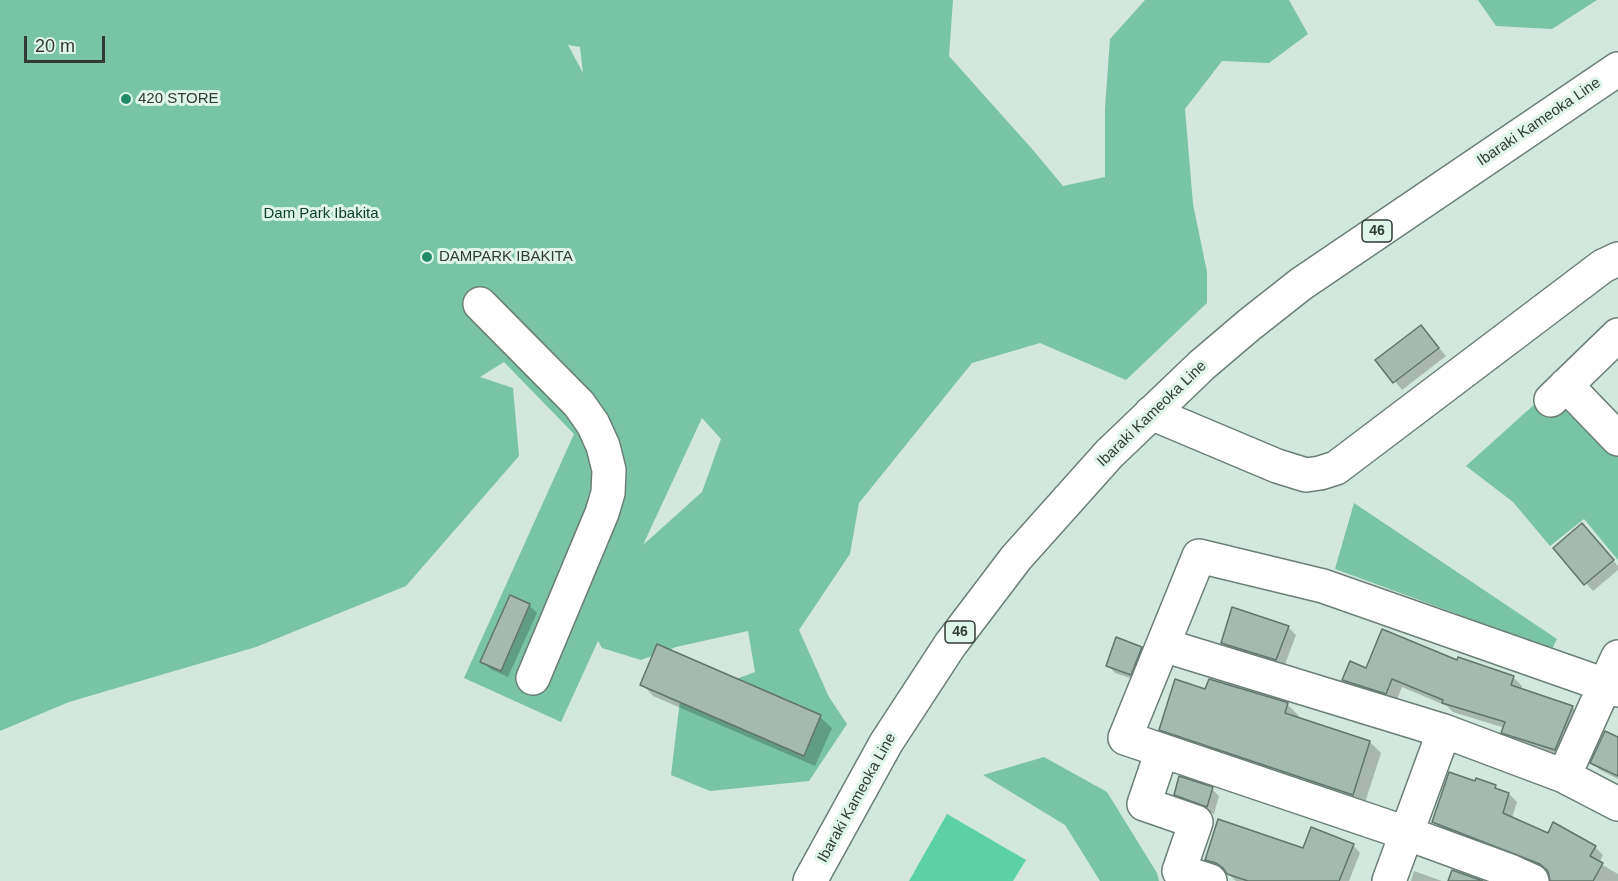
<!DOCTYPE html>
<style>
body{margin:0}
#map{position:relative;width:1618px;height:881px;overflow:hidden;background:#d2e7dd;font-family:Helvetica,sans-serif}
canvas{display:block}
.scale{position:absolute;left:24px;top:36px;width:81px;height:27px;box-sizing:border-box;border:3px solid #313a36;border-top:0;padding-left:8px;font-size:18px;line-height:21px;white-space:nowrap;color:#313a36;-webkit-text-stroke:4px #dff5ea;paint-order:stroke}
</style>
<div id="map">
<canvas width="1618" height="881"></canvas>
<div class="scale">20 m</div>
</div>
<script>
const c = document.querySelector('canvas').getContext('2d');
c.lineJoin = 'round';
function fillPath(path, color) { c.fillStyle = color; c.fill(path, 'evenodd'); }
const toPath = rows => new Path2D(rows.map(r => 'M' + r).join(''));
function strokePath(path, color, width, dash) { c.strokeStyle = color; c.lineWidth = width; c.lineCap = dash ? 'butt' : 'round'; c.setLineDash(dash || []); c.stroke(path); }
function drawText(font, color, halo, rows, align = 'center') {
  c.font = font + ' Helvetica,sans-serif'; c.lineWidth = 6; c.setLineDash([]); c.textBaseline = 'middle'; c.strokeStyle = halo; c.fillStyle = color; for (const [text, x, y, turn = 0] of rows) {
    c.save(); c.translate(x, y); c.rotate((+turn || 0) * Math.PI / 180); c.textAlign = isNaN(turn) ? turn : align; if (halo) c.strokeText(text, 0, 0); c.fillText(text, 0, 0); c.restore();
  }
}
fillPath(toPath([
 [0,0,953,0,949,56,1033,150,1063,186,1105,177,1105,108,1110,39,1145,0,1289,0,1308,34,1269,63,1222,61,1185,109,1193,204,1207,272,1207,303,1126,380,1040,343,972,363,859,503,850,554,799,630,829,697,847,724,809,781,710,791,671,775,680,700,755,672,748,631,676,647,641,660,602,648,598,641,561,722,464,678,574,434,504,362,480,377,513,388,519,456,406,586,256,647,69,702,0,731],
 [568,45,580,47,583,73],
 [702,418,721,439,702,492,643,545],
 [1478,0,1597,0,1552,29,1496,26],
 [1537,402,1571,407,1618,456,1618,560,1584,519,1550,546,1513,502,1466,466],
 [1354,503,1557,639,1552,649,1335,569],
 [1044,757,1107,792,1157,873,1159,881,1100,881,1065,825,983,775]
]), '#7ac4a6');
fillPath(toPath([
 [947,814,1026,860,1013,881,909,881]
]), '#5cd1a5');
fillPath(toPath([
 [1421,327,1446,356,1402,390,1378,360],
 [1590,533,1618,566,1618,570,1593,591,1555,548],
 [529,605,537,613,508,677,490,669,482,661],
 [1288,627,1296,635,1284,667,1230,650,1222,643],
 [658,646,820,717,832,728,815,766,653,696,642,684],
 [1141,648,1149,656,1138,681,1115,673,1108,665],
 [1458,662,1513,677,1522,686,1521,690,1572,707,1582,716,1565,758,1512,741,1503,732,1505,728,1453,712,1447,706,1402,687,1396,702,1353,689,1344,680,1366,670],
 [1206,691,1287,704,1299,716,1298,718,1370,742,1381,753,1364,806,1172,741,1160,729],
 [1618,739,1618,779,1600,770,1592,763],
 [1495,786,1500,791,1509,794,1517,802,1512,818,1548,835,1595,847,1603,855,1599,863,1618,874,1618,881,1562,881,1550,872,1528,862,1442,831,1434,822],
 [1212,789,1219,796,1214,814,1183,802,1176,794],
 [1353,845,1360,853,1349,881,1236,881,1225,871,1214,867,1206,859],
 [1414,871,1442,881,1411,881]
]), '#0003');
const building = toPath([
 [1421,325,1439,348,1393,383,1375,360,1421,325],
 [1582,523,1614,560,1584,585,1553,548,1582,523],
 [510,595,530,604,501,671,480,662,510,595],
 [1232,607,1289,626,1276,660,1221,643,1232,607],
 [1382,629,1457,660,1458,657,1514,676,1511,685,1573,706,1555,750,1501,733,1505,722,1442,703,1443,700,1392,679,1386,694,1342,680,1350,661,1366,668,1382,629],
 [1116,637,1142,647,1131,675,1106,666,1116,637],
 [657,644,821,715,804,756,640,685,657,644],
 [1175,679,1205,689,1209,679,1286,702,1288,703,1285,713,1370,741,1353,795,1159,730,1175,679],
 [1605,731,1618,737,1618,776,1590,763,1605,731],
 [1449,772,1475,781,1476,778,1496,785,1495,788,1509,793,1503,813,1548,833,1553,822,1596,846,1590,856,1603,863,1593,881,1550,881,1548,871,1540,864,1432,822,1449,772],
 [1179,776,1213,787,1207,807,1174,795,1179,776],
 [1218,819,1303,848,1311,827,1354,844,1339,881,1248,881,1227,874,1223,868,1216,863,1205,860,1218,819],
 [1452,870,1483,881,1448,881,1452,870]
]);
fillPath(building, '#a4b9af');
strokePath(building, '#61756c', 1.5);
const minor = toPath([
 [480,304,579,404,593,424,603,446,609,470,608,493,602,513,533,678],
 [1566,385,1618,439],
 [1551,400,1618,335],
 [1151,413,1277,466,1306,475,1320,473,1336,468,1603,266,1618,259],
 [1163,645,1444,731],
 [1618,690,1605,685,1564,776,1618,804],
 [1162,751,1144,804,1196,822,1179,871,1210,881],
 [1389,881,1444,731,1564,776],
 [1532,881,1510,871,1406,833,1125,738,1199,556,1323,586,1605,685,1618,657]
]);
const major = toPath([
 [810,881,886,743,950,645,1016,558,1109,454,1202,365,1249,325,1301,284,1618,69]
]);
strokePath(minor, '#6b7f76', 36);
strokePath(major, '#6b7f76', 36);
strokePath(minor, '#fff', 33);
strokePath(major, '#fff', 33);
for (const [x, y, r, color] of [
 [126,99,6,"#228c69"],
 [427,257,6,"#228c69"]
]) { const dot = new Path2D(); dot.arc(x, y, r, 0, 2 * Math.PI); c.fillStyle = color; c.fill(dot); strokePath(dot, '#dff5ea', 2); }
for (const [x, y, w] of [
 [1377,231,30],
 [960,632,30]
]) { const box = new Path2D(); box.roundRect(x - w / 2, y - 11, w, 22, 4.5); c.fillStyle = '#dff5ea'; c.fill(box); strokePath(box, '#313a36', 1.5); }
drawText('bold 14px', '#313a36', null, [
 ["46",1377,231],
 ["46",960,632]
]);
drawText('15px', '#313a36', '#dff5ea', [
 ["420 STORE",138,99],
 ["DAMPARK IBAKITA",439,257]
], 'left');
drawText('15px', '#313a36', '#dff5ea', [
 ["Ibaraki Kameoka Line",1539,122,-34],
 ["Ibaraki Kameoka Line",1152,414,-44],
 ["Ibaraki Kameoka Line",857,798,-61]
]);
drawText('15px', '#0c402e', '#dff5ea', [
 ["Dam Park Ibakita",321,214]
]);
</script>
